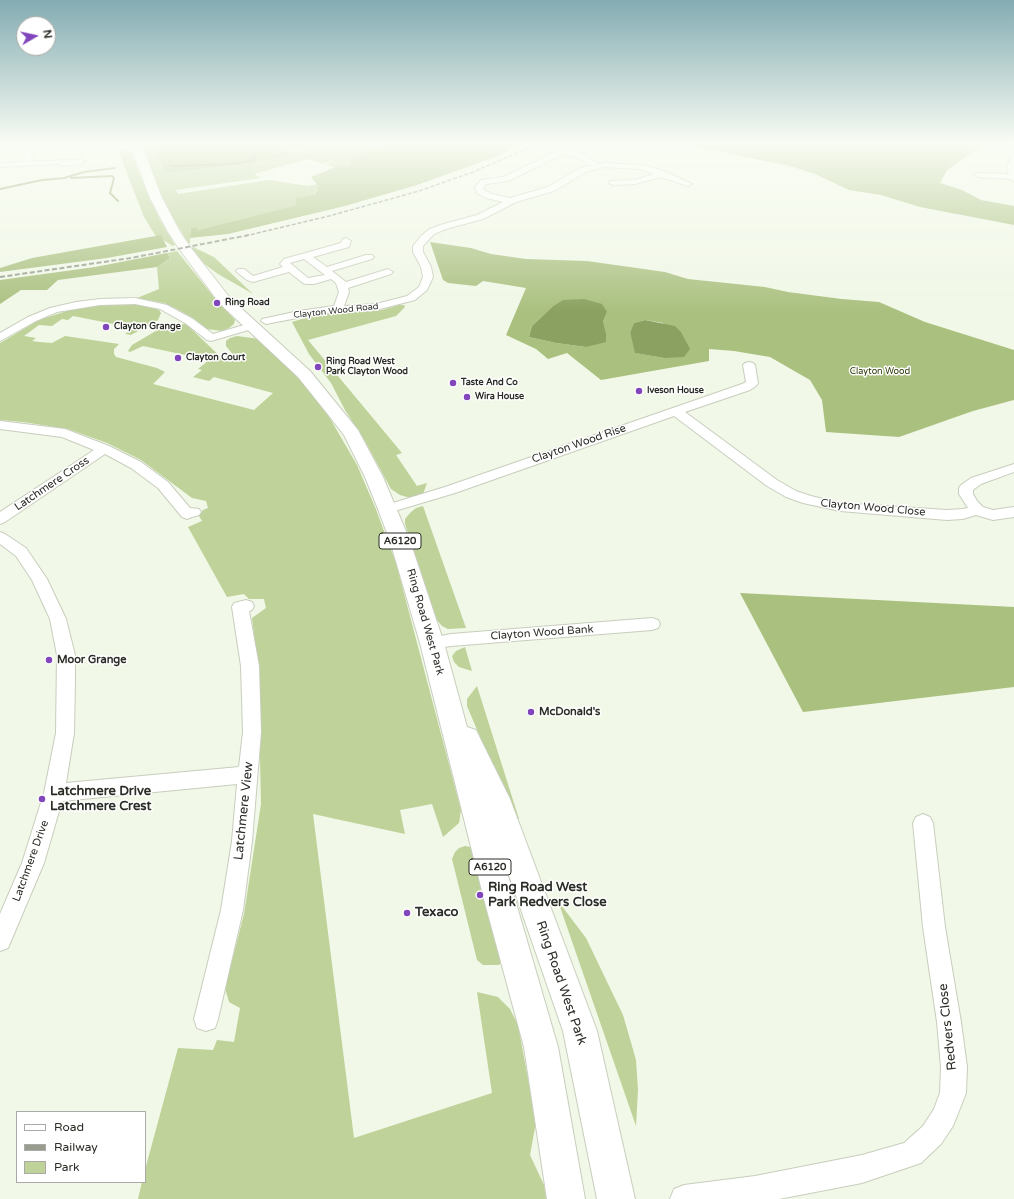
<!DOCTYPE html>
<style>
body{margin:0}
#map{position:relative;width:1014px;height:1199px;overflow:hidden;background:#f1f8e7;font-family:"Varela Round",sans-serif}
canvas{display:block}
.legend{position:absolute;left:16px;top:1111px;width:130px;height:72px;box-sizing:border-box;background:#fff;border:1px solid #aaaba8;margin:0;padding:5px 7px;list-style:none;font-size:12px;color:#2a2d26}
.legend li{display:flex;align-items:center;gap:8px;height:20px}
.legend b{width:20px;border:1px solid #aaaba8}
.north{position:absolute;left:16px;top:16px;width:40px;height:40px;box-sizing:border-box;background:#fff;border:1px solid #aaaba8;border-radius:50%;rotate:81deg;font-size:11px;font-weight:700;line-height:16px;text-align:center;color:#2a2d26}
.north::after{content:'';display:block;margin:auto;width:14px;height:18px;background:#8246bc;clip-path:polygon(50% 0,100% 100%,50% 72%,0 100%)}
</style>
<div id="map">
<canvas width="1014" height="1199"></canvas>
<ul class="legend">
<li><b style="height:5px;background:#fff"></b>Road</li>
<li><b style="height:5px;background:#979c8f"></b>Railway</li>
<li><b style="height:11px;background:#bed299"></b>Park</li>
</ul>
<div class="north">N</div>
</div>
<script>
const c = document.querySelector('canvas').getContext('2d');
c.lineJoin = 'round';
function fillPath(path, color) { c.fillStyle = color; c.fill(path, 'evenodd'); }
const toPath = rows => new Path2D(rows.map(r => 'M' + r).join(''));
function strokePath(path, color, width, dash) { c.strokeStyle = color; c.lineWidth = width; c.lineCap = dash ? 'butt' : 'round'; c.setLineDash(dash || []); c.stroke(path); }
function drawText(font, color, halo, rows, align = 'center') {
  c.font = font + ' "Varela Round",sans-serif'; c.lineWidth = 3; c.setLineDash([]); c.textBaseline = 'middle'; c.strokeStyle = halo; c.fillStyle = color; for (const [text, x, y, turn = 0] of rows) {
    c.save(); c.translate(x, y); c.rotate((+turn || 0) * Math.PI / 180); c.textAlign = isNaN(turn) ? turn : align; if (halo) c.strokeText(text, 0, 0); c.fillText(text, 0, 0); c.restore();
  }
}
fillPath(toPath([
 [141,143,152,143,153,145,269,159,292,155,286,151,274,148,280,147,301,148,327,143,354,143,332,160,323,164,308,159,254,174,261,178,176,190,178,194,269,180,309,186,317,184,318,186,314,194,295,198,296,205,198,230,196,227,191,228,190,243,188,243,161,197,143,150],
 [355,143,378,143,375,146,364,152,367,156,354,158,347,167,334,167,326,165],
 [118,150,131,151,144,185,160,220,175,245,173,246,155,235,144,217],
 [193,247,214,257,253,294,218,274,199,260,191,248],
 [177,251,213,296,235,320,234,324,229,328,222,331,207,329,193,318,177,309,164,303,137,298,159,289,157,267,170,258,167,253],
 [96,304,137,304,150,307,159,310,161,313,158,320,131,335,125,334,134,328,73,316,68,320,62,319,52,326,39,325,24,336,36,338,32,341,39,342,52,343,65,336,119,344,114,349,114,354,116,357,157,368,165,372,153,384,254,410,273,393,214,377,209,381,193,377,202,370,198,369,209,360,143,346,130,352,128,351,132,345,166,325,186,324,225,361,235,357,226,346,226,341,230,338,237,336,259,339,307,387,328,415,357,465,375,507,396,563,461,810,459,823,443,837,432,804,400,810,405,834,313,814,354,1138,492,1093,477,992,498,997,510,1009,518,1025,536,1122,530,1155,544,1185,546,1199,138,1199,142,1182,145,1182,145,1170,178,1048,213,1050,217,1040,234,1042,240,1008,229,1002,225,988,244,914,261,804,258,666,252,618,266,608,264,599,249,599,244,594,227,597,188,527,202,521,199,516,203,510,208,508,206,501,192,498,141,460,107,443,68,429,23,422,0,420,0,343,39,320,70,310],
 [399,305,404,305,405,307,396,316,308,340,402,453,396,455,417,486,427,483,423,494,417,497,407,497,400,495,391,489,365,441,345,410,331,383,309,354,292,322,315,315,382,310],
 [423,506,466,628,448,629,442,626,436,619,405,524,405,519,410,513,416,508],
 [465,647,472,671,459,667,454,662,452,656,456,651],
 [477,686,519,819,515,820,467,706,467,699],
 [465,846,471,847,474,850,503,961,499,965,483,965,477,960,452,859,455,852,459,848],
 [558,901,586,938,623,1015,636,1060,638,1090,636,1126]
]), '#bed299');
fillPath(toPath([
 [181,143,327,143,301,148,280,147,275,148,289,152,292,155,251,163,166,173,153,145],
 [385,143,525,143,498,156,417,185,345,206,228,234,190,238,191,228,196,227,198,230,296,205,295,198,315,194,318,186,311,177,338,166,347,167,351,162,351,159],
 [676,143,987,143,947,170,940,183,962,190,981,200,1014,206,1014,225,920,207,881,195,849,190,815,174,790,166],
 [161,235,167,247,107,258,0,272,0,268,32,258],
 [430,242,471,248,491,254,526,259,587,261,665,272,688,279,765,287,788,292,842,299,879,302,925,322,1014,350,1014,400,973,411,899,437,826,432,822,400,810,380,770,357,734,351,709,349,709,361,601,380,567,353,548,359,536,349,506,335,526,288,483,281,476,286,448,283,443,280],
 [552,307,607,312,603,322,586,347,556,343,529,337,532,326],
 [645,320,663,323,664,358,636,353,630,332,634,323],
 [167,253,170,258,157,267,58,280,47,290,21,290,0,304,0,280,95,267],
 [740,593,1014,607,1014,687,803,712]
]), '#aac07f');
fillPath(toPath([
 [584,299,602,304,607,312,603,322,606,334,606,342,586,347,556,343,529,337,532,326,552,307,563,300],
 [645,320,675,326,681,332,690,349,684,357,664,358,635,353,630,332,634,323]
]), '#8ba161');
strokePath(toPath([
 [171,166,233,164,255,160,252,151,278,145,307,146,312,143],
 [71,178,112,176,114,178,110,193,118,201],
 [0,189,42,180,64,178,84,172,115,168]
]), '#8ba161', 2);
const minor = toPath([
 [25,143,31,143,35,149,31,161,82,160,86,162,82,164,63,166,60,164,0,167,0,163,23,162,27,149,25,143],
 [549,147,584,154,599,164,604,163,644,165,666,172,692,184,688,186,661,177,635,184,613,185,609,183,610,181,635,180,654,174,640,169,604,167,586,172,554,191,516,202,483,219,446,229,434,234,423,246,423,252,431,267,433,277,427,290,415,300,376,310,323,313,266,324,261,321,262,319,299,311,334,306,339,292,336,283,331,279,314,284,306,284,303,283,289,272,253,282,247,280,238,273,236,271,238,269,244,269,253,276,283,267,280,264,284,259,341,243,343,239,346,238,351,241,349,247,313,257,327,267,366,255,372,255,374,257,372,259,332,271,346,282,388,269,393,272,391,274,348,288,349,292,344,306,376,304,407,296,419,287,423,277,421,267,413,252,413,246,421,236,428,230,440,225,477,215,503,202,486,198,477,193,475,187,481,180,503,177,556,152,549,151,549,147],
 [564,154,578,158,591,166,580,168,548,187,510,198,492,194,484,190,483,187,486,184,508,181,564,154],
 [304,259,325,275,308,278,290,263,304,259],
 [1011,154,1014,154,1014,181,1010,179,978,177,974,175,978,173,1009,174,1007,168,1011,154],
 [135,298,167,305,193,319,213,334,251,323,256,326,255,328,211,341,207,340,185,323,160,309,135,304,100,305,57,312,36,321,0,341,0,333,28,317,50,308,76,302,100,299,135,298],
 [749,362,753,363,755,365,758,383,756,386,750,390,685,412,777,480,796,491,811,496,840,503,947,510,963,509,968,508,959,494,959,488,961,485,971,478,1014,464,1014,472,981,484,973,490,973,494,977,501,983,507,993,510,1014,507,1014,517,993,520,976,515,963,519,947,520,840,511,803,503,786,497,767,486,674,416,455,493,388,513,383,512,381,509,383,506,445,487,742,384,746,382,743,365,745,363,749,362],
 [0,421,65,429,109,446,141,462,168,482,190,508,199,509,201,512,199,515,192,517,187,519,182,517,158,488,131,468,105,454,5,522,0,524,0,512,94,450,62,437,0,429,0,421],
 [0,532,5,534,26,548,47,579,66,619,75,655,75,682,74,733,66,783,239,767,243,732,241,666,232,607,234,603,246,600,252,602,254,606,252,610,249,611,259,666,261,732,252,841,243,910,218,1019,215,1028,206,1031,197,1028,194,1019,221,910,232,841,237,784,62,801,44,863,8,948,0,951,0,914,22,863,44,793,56,733,57,655,50,619,32,580,16,556,0,544,0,532],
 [652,618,658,620,660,624,658,628,652,630,451,646,432,649,426,647,424,643,426,639,451,634,652,618],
 [923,814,930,817,933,823,945,927,961,1022,967,1067,966,1093,953,1126,941,1144,921,1163,862,1183,779,1199,670,1199,674,1189,684,1185,755,1176,862,1155,904,1143,923,1126,934,1109,940,1093,941,1067,937,1022,923,927,913,823,916,817,923,814]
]);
const highway = toPath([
 [131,143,141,143,162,198,180,232,191,248,230,298,310,371,358,430,383,477,410,541,444,643,467,727,476,730,510,799,597,1031,635,1199,597,1199,563,1031,502,855,558,1047,585,1199,547,1199,524,1047,485,903,420,643,390,541,378,509,365,477,344,435,326,412,298,377,220,304,180,250,168,232,150,198,133,152,131,143]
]);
strokePath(minor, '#c8cebd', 2);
strokePath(highway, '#c8cebd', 2);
fillPath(minor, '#fff');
fillPath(highway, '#fff');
strokePath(toPath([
 [245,236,329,216,419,191,473,172,540,143]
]), '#979c8f', 1.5, [4, 2]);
strokePath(toPath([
 [0,277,131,258,249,235]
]), '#979c8f', 2, [5, 2.5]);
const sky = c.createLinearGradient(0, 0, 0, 311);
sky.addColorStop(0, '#83acb2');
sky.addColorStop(0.46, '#f9fcf4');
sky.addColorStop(1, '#f9fcf400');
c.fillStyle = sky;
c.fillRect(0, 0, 1014, 311);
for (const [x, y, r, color] of [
 [217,303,4,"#8246bc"],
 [106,327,4,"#8246bc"],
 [178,358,4,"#8246bc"],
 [318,367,4,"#8246bc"],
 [453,383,4,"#8246bc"],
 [639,391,4,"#8246bc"],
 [467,397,4,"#8246bc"],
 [49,660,4,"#8246bc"],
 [531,712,4,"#8246bc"],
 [42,799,4,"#8246bc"],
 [480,895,4,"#8246bc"],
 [407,913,4,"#8246bc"]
]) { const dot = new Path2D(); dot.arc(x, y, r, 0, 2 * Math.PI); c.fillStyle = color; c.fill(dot); strokePath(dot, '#fff', 1.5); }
drawText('bold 9px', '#2a2d26', '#fff', [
 ["Ring Road",225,303],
 ["Clayton Grange",114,327],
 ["Clayton Court",186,358],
 ["Ring Road West",326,362],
 ["Park Clayton Wood",326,372],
 ["Taste And Co",461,383],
 ["Iveson House",647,391],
 ["Wira House",475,397]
], 'left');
drawText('9px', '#2a2d26', '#fff', [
 ["Clayton Wood Road",336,311,-6]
]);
drawText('9px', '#253301', '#fff', [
 ["Clayton Wood",880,372]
]);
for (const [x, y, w] of [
 [400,541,42],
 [490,867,42]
]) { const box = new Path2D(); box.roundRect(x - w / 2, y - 8, w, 16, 3); c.fillStyle = '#fff'; c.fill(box); strokePath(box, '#2a2d26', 1); }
drawText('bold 10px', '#2a2d26', null, [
 ["A6120",400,541],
 ["A6120",490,867]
]);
drawText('11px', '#2a2d26', '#fff', [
 ["Clayton Wood Rise",579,444,-19],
 ["Latchmere Cross",52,484,-34],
 ["Clayton Wood Close",873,508,5],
 ["Ring Road West Park",425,622,74],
 ["Clayton Wood Bank",542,633,-4],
 ["Latchmere Drive",31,861,-70]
]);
drawText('bold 11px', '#2a2d26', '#fff', [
 ["Moor Grange",57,660],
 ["McDonald's",539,712]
], 'left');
drawText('bold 13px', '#2a2d26', '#fff', [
 ["Latchmere Drive",50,792],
 ["Latchmere Crest",50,807],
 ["Ring Road West",488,888],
 ["Park Redvers Close",488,903],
 ["Texaco",415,913]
], 'left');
drawText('13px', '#2a2d26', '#fff', [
 ["Latchmere View",244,811,-84],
 ["Ring Road West Park",561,983,71],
 ["Redvers Close",948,1027,-96]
]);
</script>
